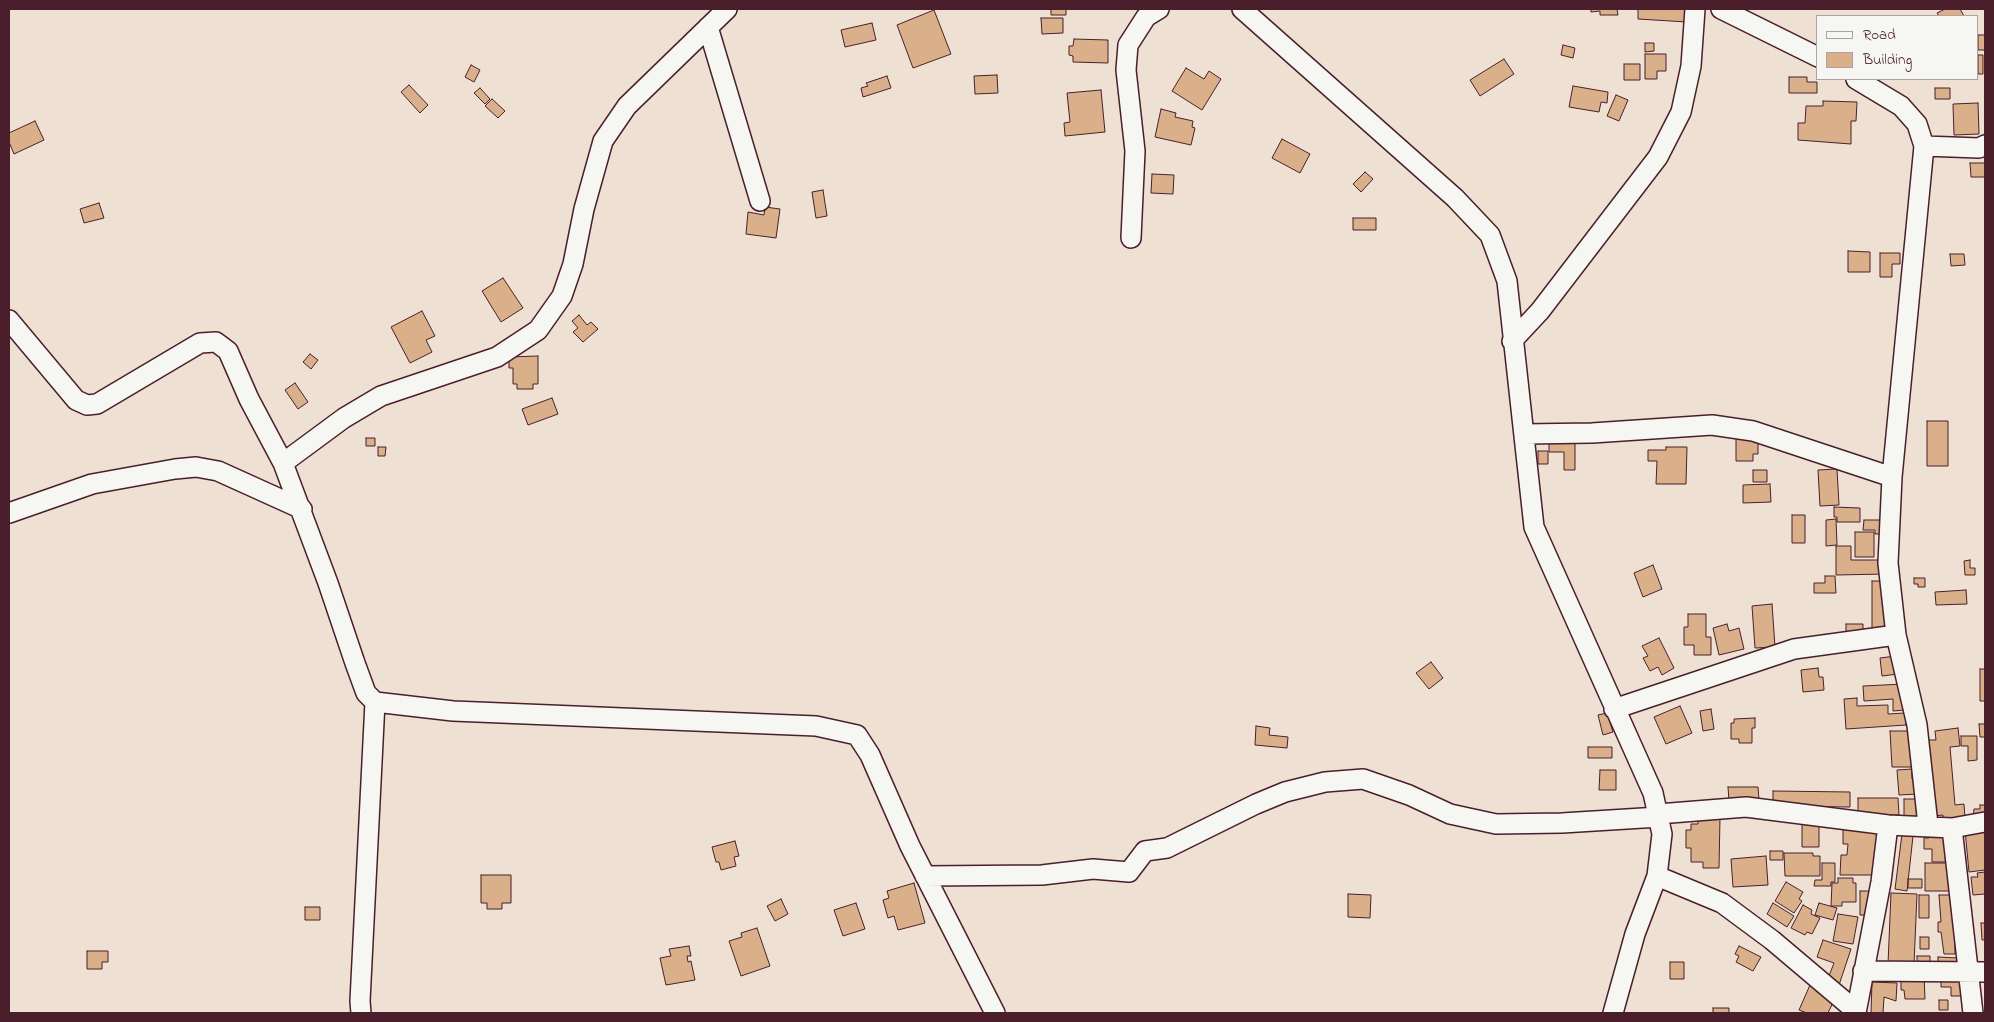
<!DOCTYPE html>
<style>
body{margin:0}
#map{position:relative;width:1994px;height:1022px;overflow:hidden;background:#eee1d3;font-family:"Indie Flower",sans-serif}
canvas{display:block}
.frame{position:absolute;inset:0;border:10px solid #4a1f2b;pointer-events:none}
.legend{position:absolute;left:1816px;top:15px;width:162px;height:65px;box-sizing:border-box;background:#f6f6f2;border:1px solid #b1a0a2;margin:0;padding:6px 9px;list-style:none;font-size:15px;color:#4a1f2b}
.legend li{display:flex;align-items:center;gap:10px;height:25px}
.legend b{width:25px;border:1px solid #b1a0a2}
</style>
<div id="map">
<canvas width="1994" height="1022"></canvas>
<div class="frame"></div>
<ul class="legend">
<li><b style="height:6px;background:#f6f6f2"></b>Road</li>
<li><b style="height:14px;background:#dab08b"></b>Building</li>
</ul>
</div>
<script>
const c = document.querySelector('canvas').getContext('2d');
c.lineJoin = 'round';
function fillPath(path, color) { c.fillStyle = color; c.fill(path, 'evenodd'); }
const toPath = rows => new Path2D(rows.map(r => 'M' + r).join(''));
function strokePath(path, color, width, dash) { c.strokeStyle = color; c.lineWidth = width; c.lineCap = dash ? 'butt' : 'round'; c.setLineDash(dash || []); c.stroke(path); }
const building = toPath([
 [1051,9,1066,9,1066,15,1051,15,1051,9],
 [1591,9,1617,9,1618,15,1600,15,1600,11,1591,12,1591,9],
 [1638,9,1688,9,1687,22,1638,19,1638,9],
 [1945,9,1960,9,1964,16,1939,16,1937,13,1945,9],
 [934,10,951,54,913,68,897,25,934,10],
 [1041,18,1063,18,1063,33,1042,34,1041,18],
 [872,23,876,40,845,47,841,30,872,23],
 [1978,35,1985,35,1985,50,1978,50,1978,35],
 [1074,39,1108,40,1108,63,1073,62,1073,56,1069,55,1069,46,1073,46,1074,39],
 [1645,43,1654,43,1654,51,1645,52,1645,43],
 [1563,45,1575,48,1573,58,1561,55,1563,45],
 [1645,54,1666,54,1666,71,1657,71,1657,79,1645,79,1645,54],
 [1978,55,1983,55,1983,74,1978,74,1978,55],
 [1504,59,1514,74,1480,96,1470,80,1504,59],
 [1624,64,1640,64,1640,80,1624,80,1624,64],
 [471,65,480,70,474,82,465,77,471,65],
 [1186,68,1204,79,1209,71,1221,79,1202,110,1172,91,1186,68],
 [997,75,998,93,975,94,974,76,997,75],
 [887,76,891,88,863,97,861,88,868,86,866,83,887,76],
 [1789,77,1807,77,1807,82,1817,82,1817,93,1789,93,1789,77],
 [409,85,428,105,420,113,401,92,409,85],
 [1573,86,1608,92,1607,103,1601,102,1599,112,1569,107,1573,86],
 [480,88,490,99,485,104,474,93,480,88],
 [1935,88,1950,88,1950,99,1935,99,1935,88],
 [1101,90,1105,132,1065,136,1064,123,1070,122,1067,93,1101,90],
 [1616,95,1628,100,1619,121,1607,116,1616,95],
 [492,99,505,111,498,118,485,106,492,99],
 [1823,101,1857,102,1856,121,1851,121,1851,144,1798,140,1798,123,1805,123,1806,106,1823,106,1823,101],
 [1978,103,1979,134,1954,135,1953,104,1978,103],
 [1161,109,1176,113,1175,117,1193,121,1192,127,1195,128,1191,145,1155,137,1161,109],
 [35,121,44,140,14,154,9,142,9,133,35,121],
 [1282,139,1310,154,1300,173,1272,158,1282,139],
 [1970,163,1985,163,1985,177,1971,177,1970,163],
 [1365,172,1373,179,1361,192,1353,184,1365,172],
 [1152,174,1174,175,1173,194,1151,193,1152,174],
 [823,190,827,216,816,218,812,192,823,190],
 [99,203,104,218,84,223,80,209,99,203],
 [765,207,780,209,776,238,746,234,748,212,764,215,765,207],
 [1353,218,1376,218,1376,230,1353,230,1353,218],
 [1848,251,1870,252,1870,272,1848,272,1848,251],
 [1880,253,1900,253,1900,264,1892,264,1892,277,1880,277,1880,253],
 [1950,254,1964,254,1965,265,1951,266,1950,254],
 [503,278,523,308,501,322,482,291,503,278],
 [422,311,435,336,426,340,432,352,410,363,391,327,422,311],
 [579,315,587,325,591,322,598,329,583,342,573,332,578,328,572,321,579,315],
 [310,354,318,360,311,369,303,362,310,354],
 [538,356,538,384,533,384,533,389,517,389,517,384,513,384,513,368,509,368,509,357,538,356],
 [295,383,308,402,298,409,285,390,295,383],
 [552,398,558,414,528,425,522,409,552,398],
 [1927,421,1948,421,1948,466,1927,466,1927,421],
 [366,438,375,438,375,446,366,446,366,438],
 [1549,438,1575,438,1575,470,1564,470,1564,452,1549,452,1549,438],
 [1736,438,1758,438,1758,454,1753,454,1753,461,1736,461,1736,438],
 [378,447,386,447,385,456,378,456,378,447],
 [1666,447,1687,447,1686,484,1656,484,1657,461,1648,461,1648,450,1666,450,1666,447],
 [1538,451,1548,451,1548,464,1538,464,1538,451],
 [1837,469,1839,505,1820,506,1818,470,1837,469],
 [1753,470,1767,470,1767,482,1753,482,1753,470],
 [1770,484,1771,502,1743,503,1743,485,1770,484],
 [1834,507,1860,508,1860,522,1837,522,1837,517,1834,517,1834,507],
 [1792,515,1805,515,1805,543,1792,543,1792,515],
 [1836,519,1837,545,1826,546,1826,520,1836,519],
 [1864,520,1883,520,1882,534,1875,534,1875,530,1863,530,1864,520],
 [1855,532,1874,532,1874,557,1855,557,1855,532],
 [1836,546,1851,546,1851,560,1886,560,1886,574,1836,575,1836,546],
 [1970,560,1970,568,1975,568,1975,575,1965,575,1964,561,1970,560],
 [1653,565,1662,589,1643,597,1634,573,1653,565],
 [1825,576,1835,576,1836,593,1814,593,1814,583,1825,583,1825,576],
 [1914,578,1925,578,1925,587,1918,587,1918,584,1914,584,1914,578],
 [1872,581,1887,581,1887,630,1872,630,1872,581],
 [1966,590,1967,604,1936,605,1935,592,1966,590],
 [1772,604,1775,647,1755,648,1752,606,1772,604],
 [1688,614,1706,614,1706,637,1711,637,1711,655,1694,655,1694,645,1684,645,1684,627,1688,627,1688,614],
 [1727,624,1729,631,1739,628,1744,649,1719,655,1713,628,1727,624],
 [1846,624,1863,624,1863,637,1846,637,1846,624],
 [1659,638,1674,668,1662,675,1658,667,1650,671,1643,658,1648,656,1642,646,1659,638],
 [1896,656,1898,674,1882,676,1880,658,1896,656],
 [1431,662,1443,678,1429,689,1416,673,1431,662],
 [1818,668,1819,677,1823,677,1824,690,1803,692,1801,670,1818,668],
 [1980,669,1985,669,1985,701,1980,701,1980,669],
 [1904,684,1905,710,1893,711,1893,699,1864,701,1863,686,1904,684],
 [1857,698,1857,706,1888,705,1888,714,1905,713,1906,725,1846,729,1844,699,1857,698],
 [1680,706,1692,733,1666,744,1654,717,1680,706],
 [1711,709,1714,729,1703,731,1700,711,1711,709],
 [1607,713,1613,732,1603,735,1598,715,1607,713],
 [1755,718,1755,728,1752,728,1752,743,1739,743,1739,739,1731,739,1731,723,1734,723,1734,719,1755,718],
 [1979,724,1985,724,1985,737,1980,737,1979,724],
 [1256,726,1270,728,1269,735,1288,737,1287,748,1255,745,1256,726],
 [1958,728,1960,746,1950,747,1955,805,1964,804,1965,818,1943,819,1943,815,1934,816,1927,740,1936,740,1935,731,1958,728],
 [1890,731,1911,731,1912,767,1892,767,1890,731],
 [1961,736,1977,736,1977,760,1968,761,1968,746,1961,746,1961,736],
 [1588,747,1612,747,1612,758,1588,758,1588,747],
 [1912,769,1912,779,1917,778,1918,794,1899,795,1897,770,1912,769],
 [1600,770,1616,770,1616,790,1599,790,1600,770],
 [1728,787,1758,787,1759,800,1729,801,1728,787],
 [1773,791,1850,792,1850,807,1773,806,1773,791],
 [1858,798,1898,798,1899,815,1858,815,1858,798],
 [1904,799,1922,799,1922,818,1904,819,1904,799],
 [1980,805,1985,805,1985,818,1973,818,1974,809,1980,809,1980,805],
 [1698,817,1720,817,1719,868,1703,868,1703,862,1691,862,1691,848,1686,848,1686,830,1691,830,1691,824,1698,824,1698,817],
 [1802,824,1819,825,1819,847,1802,847,1802,824],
 [1843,829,1882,830,1876,875,1840,875,1841,855,1847,855,1848,844,1843,844,1843,829],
 [1985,829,1985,870,1969,872,1965,830,1985,829],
 [1929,832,1950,832,1950,862,1932,862,1932,849,1924,849,1924,838,1929,838,1929,832],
 [1902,834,1913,836,1907,891,1895,889,1902,834],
 [735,841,739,856,734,857,736,866,721,870,719,862,716,862,712,847,735,841],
 [1770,851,1783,851,1783,860,1770,860,1770,851],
 [1784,853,1813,853,1813,856,1820,856,1820,876,1785,876,1784,853],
 [1766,856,1768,885,1733,887,1731,859,1766,856],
 [1822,863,1835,863,1835,882,1831,882,1831,886,1814,886,1815,880,1822,880,1822,863],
 [1925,863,1954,863,1954,891,1925,891,1925,863],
 [1985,872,1985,894,1973,895,1971,877,1978,877,1977,873,1985,872],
 [481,875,511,875,511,903,502,903,502,909,487,909,487,903,481,903,481,875],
 [1838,878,1853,878,1853,883,1856,883,1856,902,1842,902,1842,906,1831,906,1832,883,1838,883,1838,878],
 [1908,879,1922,879,1922,888,1908,888,1908,879],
 [1786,882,1803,892,1799,899,1802,901,1794,913,1775,901,1786,882],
 [914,883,925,923,898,930,894,916,888,918,883,900,889,898,887,891,914,883],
 [1860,891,1871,891,1871,915,1860,915,1860,891],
 [1891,893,1917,894,1914,965,1888,964,1891,893],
 [1348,894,1371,895,1370,918,1348,917,1348,894],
 [1919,895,1929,895,1929,918,1919,918,1919,895],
 [1939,895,1955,895,1955,954,1944,954,1941,932,1938,932,1938,922,1941,922,1939,895],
 [781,899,788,914,775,921,767,906,781,899],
 [856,903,865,929,843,936,834,910,856,903],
 [1773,903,1794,916,1787,927,1767,914,1773,903],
 [1819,903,1837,908,1833,920,1815,915,1819,903],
 [1803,905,1812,910,1811,914,1820,918,1812,934,1807,932,1805,935,1791,928,1803,905],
 [305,907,320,907,320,920,305,920,305,907],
 [1838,914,1858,917,1853,944,1833,941,1838,914],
 [1981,923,1985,923,1985,940,1982,940,1981,923],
 [757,928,770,966,741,976,729,941,742,937,741,933,757,928],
 [1920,937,1929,937,1929,949,1920,949,1920,937],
 [1823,940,1851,949,1839,985,1827,981,1834,963,1817,957,1823,940],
 [689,946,691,956,687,956,688,962,691,961,695,980,666,985,660,958,671,956,669,949,689,946],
 [1739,946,1761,957,1753,971,1736,962,1739,956,1735,954,1739,946],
 [87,951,108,951,108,962,102,962,102,969,87,969,87,951],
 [1917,956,1930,956,1930,967,1917,967,1917,956],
 [1938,957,1958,958,1958,969,1938,969,1938,957],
 [1670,962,1684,962,1684,979,1670,979,1670,962],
 [1901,975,1924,975,1925,999,1905,999,1904,990,1901,990,1901,975],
 [1941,976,1961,976,1961,996,1951,996,1951,987,1941,987,1941,976],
 [1872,982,1897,983,1896,1001,1884,997,1883,1013,1871,1013,1872,982],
 [1810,985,1836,996,1828,1013,1807,1013,1799,1010,1810,985],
 [1939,1000,1948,1000,1948,1010,1939,1010,1939,1000],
 [1713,1008,1729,1008,1729,1013,1713,1013,1713,1008]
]);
fillPath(building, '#dab08b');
strokePath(building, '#4a1f2b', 1);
const minor = toPath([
 [1242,9,1455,198,1490,235,1507,281,1534,527,1653,793,1662,834,1657,876,1635,934,1613,1013],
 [1721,9,1818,57],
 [708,27,760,201],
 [1856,79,1901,106,1917,124,1924,146,1892,477,1888,563,1896,635,1917,725,1928,825],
 [1924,146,1979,148,1985,145],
 [1131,238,1135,151,1126,70,1128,45,1146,17,1159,9],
 [9,320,76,400,87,405,97,404,200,343,216,342,228,351,249,399,283,463,328,583,355,663,366,693,375,702,453,711,816,726,857,735,870,755,910,846,995,1013],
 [1512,341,1540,311,1658,157,1681,112,1691,66,1695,9],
 [1525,434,1592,433,1712,425,1753,431,1892,477],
 [283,463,344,418,381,396,497,357,538,330,562,296,573,264,584,209,603,141,627,106,727,9],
 [9,513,92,484,175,469,196,467,218,471,302,509],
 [1614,709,1794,649,1896,635],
 [1658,814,1746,807,1888,825,1952,828,1985,822],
 [1952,828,1973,1013],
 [925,876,1042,875,1093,869,1129,872,1145,851,1167,848,1256,804,1285,792,1325,782,1363,779,1409,795,1450,814,1496,824,1562,823,1659,817],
 [1657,876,1722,903,1772,940,1856,1011],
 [1863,971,1985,972],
 [361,1013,360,1001,375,702],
 [1856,1013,1881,882,1888,825]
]);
strokePath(minor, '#4a1f2b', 22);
strokePath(minor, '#f6f6f2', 19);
</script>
